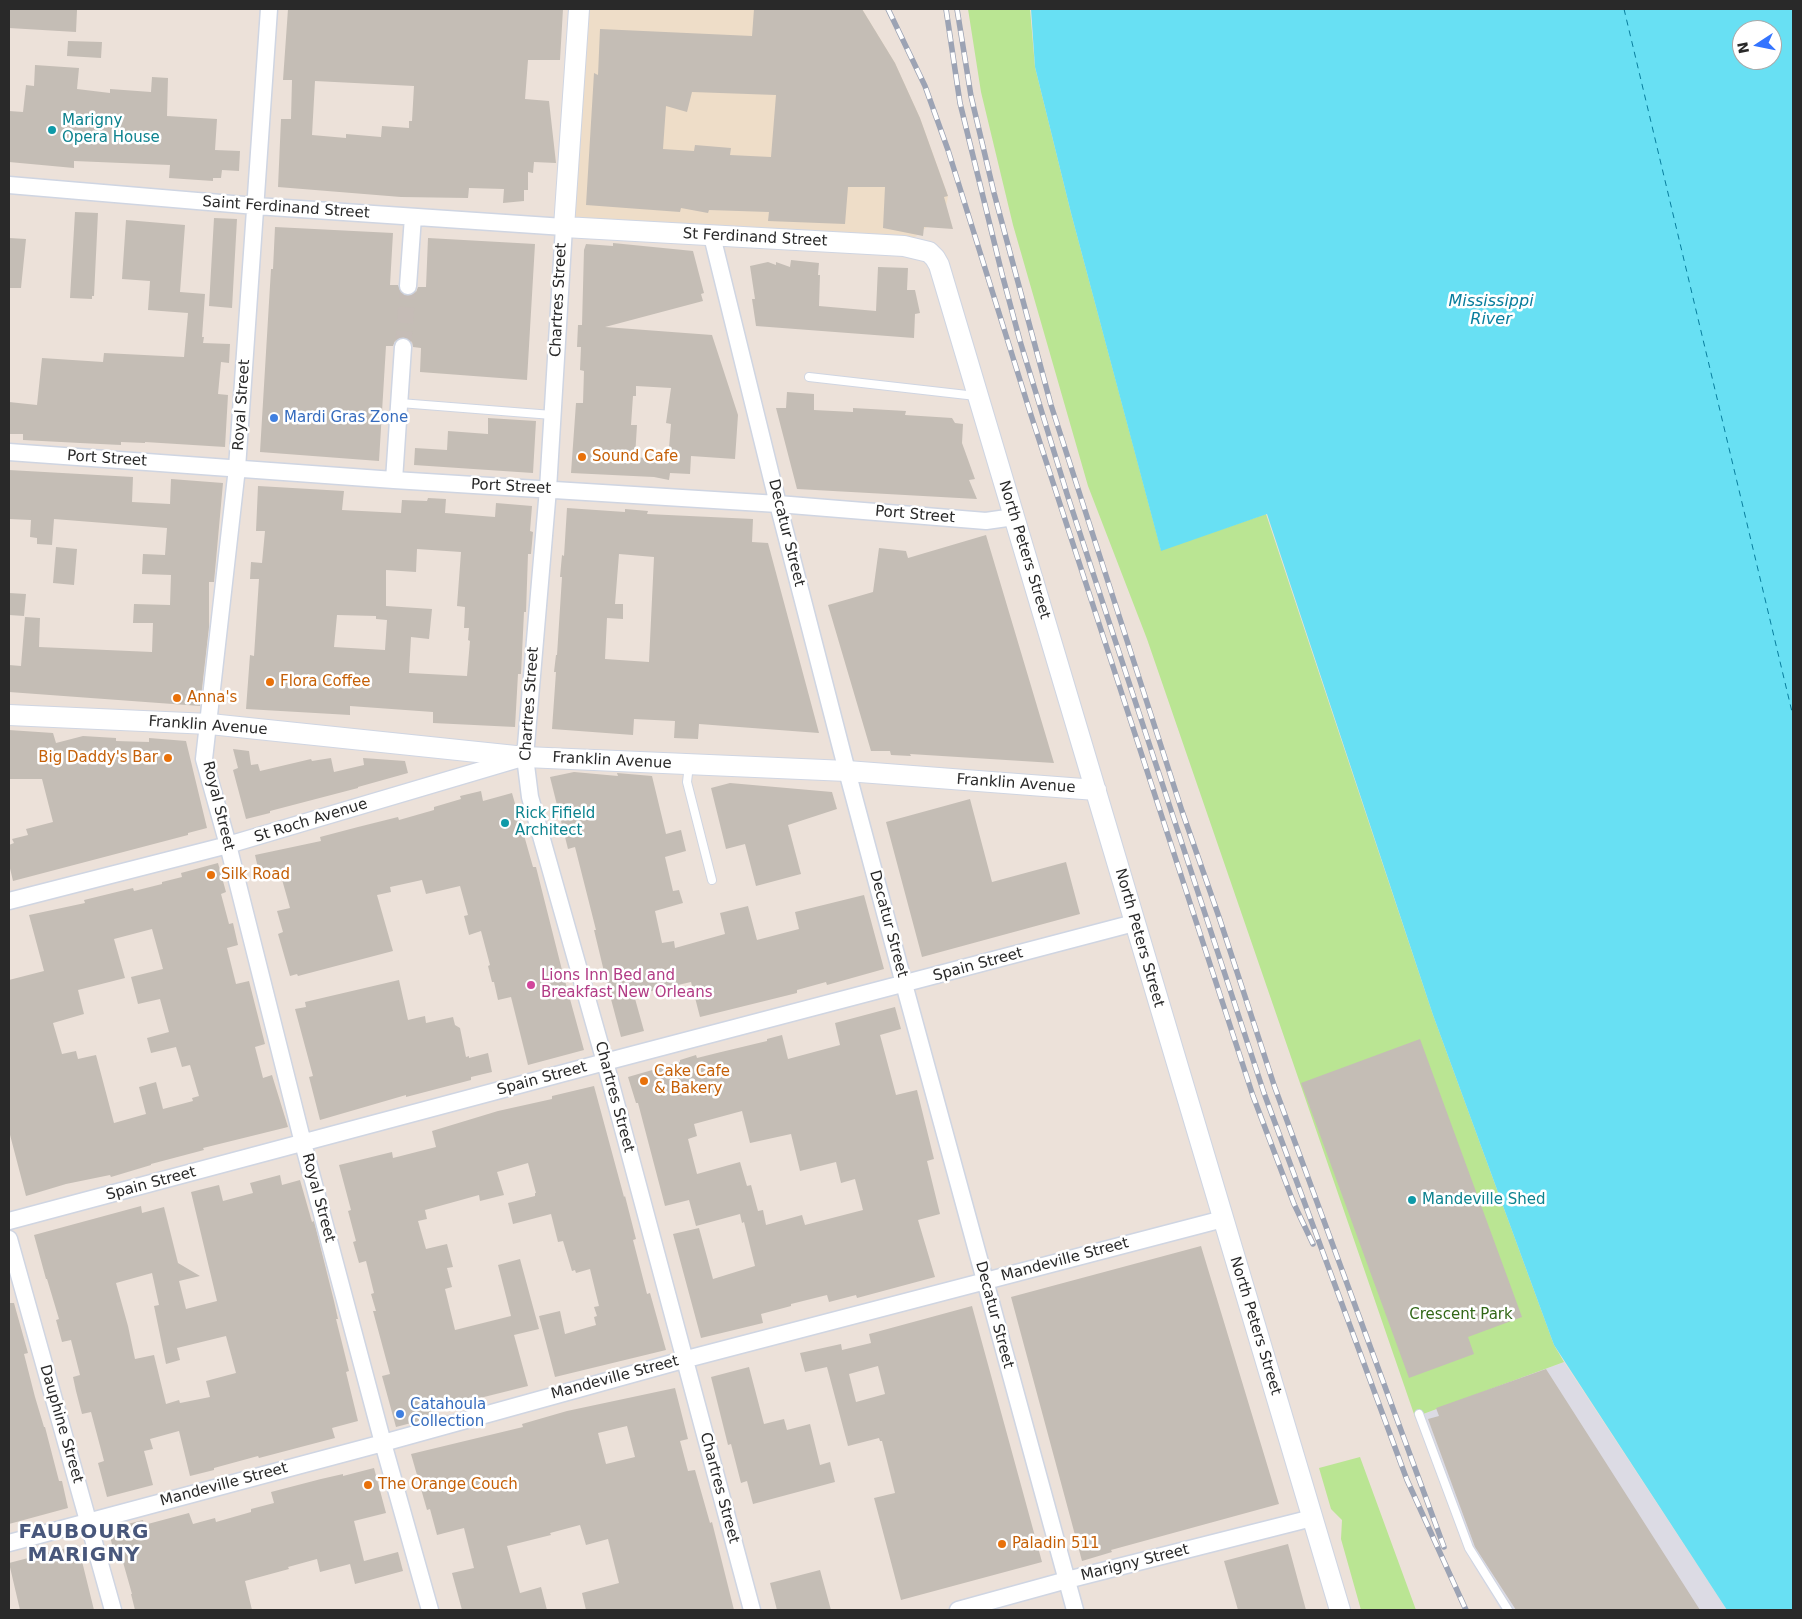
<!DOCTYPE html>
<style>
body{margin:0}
#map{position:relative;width:1802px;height:1619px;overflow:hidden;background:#ece1d9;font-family:"DejaVu Sans",sans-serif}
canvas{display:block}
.frame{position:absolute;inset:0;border:10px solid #292929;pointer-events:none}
.north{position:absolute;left:1732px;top:20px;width:50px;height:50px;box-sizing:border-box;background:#fff;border:1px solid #a9a9a9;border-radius:50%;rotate:259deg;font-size:14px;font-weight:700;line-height:20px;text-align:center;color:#292929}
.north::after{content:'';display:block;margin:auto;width:18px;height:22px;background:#3374ff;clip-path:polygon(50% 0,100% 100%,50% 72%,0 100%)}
</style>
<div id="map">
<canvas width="1802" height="1619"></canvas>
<div class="frame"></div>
<div class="north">N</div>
</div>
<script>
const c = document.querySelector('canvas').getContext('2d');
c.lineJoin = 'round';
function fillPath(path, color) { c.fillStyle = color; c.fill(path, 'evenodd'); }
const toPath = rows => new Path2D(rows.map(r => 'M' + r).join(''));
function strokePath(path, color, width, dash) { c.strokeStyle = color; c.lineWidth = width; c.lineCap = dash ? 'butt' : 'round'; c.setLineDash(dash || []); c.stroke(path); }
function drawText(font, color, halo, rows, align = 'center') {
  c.font = font + ' "DejaVu Sans",sans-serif'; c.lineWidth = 5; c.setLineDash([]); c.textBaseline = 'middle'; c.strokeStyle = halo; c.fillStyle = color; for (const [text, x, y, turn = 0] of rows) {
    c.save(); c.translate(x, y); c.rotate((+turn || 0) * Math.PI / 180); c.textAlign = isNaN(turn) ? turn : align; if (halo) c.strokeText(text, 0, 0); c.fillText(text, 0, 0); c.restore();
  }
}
fillPath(toPath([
 [1564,1362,1727,1610,1501,1610,1495,1600,1472,1563,1455,1522,1415,1417]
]), '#dcdbe4');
fillPath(toPath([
 [579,9,862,9,895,63,920,118,948,196,945,212,904,246,564,227]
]), '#eeddc8');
fillPath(toPath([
 [968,9,1030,9,1035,67,1071,213,1161,550,1266,514,1433,1015,1554,1345,1564,1362,1415,1417,1147,639,1088,486,1013,225,981,92],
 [1360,1457,1416,1610,1361,1610,1341,1539,1342,1520,1331,1509,1319,1468]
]), '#bae593');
fillPath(toPath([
 [1031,9,1793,9,1793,1610,1727,1610,1554,1345,1433,1015,1267,514,1161,551,1071,213,1035,67],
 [1742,30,1772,30,1772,60,1742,60]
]), '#68e0f3');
strokePath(toPath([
 [1624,9,1793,716]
]), '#087d9d', 1, [6, 5]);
fillPath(toPath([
 [9,9,68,9,77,10,76,32,9,28],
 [288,9,563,9,560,60,528,60,525,99,549,101,556,163,534,162,533,173,528,172,528,190,524,190,524,201,503,203,504,189,469,188,468,198,401,197,278,187,281,119,291,119,292,80,283,80],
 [315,81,414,86,412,121,409,121,409,128,382,126,381,137,346,134,346,138,312,135],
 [754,9,862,9,895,63,920,118,948,196,944,197,953,229,924,227,923,236,883,228,885,187,848,187,845,224,768,221,769,212,709,210,708,213,681,208,680,212,586,205,594,73,598,75,600,29,752,36],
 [692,92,776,95,771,157,730,155,731,148,695,145,694,151,663,149,666,106,687,112],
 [68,41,102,42,101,58,67,56],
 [35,65,79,68,77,89,110,93,110,89,151,92,152,77,168,78,167,116,217,119,215,150,240,151,239,171,222,170,221,178,213,178,213,181,169,178,170,165,74,161,74,168,9,162,9,111,23,112,26,85,34,86],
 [75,212,98,213,94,296,92,296,92,299,70,298],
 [214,218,237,219,232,308,209,306],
 [126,220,185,225,180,292,205,294,202,337,204,337,203,343,230,344,229,363,221,362,218,394,228,395,225,447,145,442,145,443,121,442,121,445,80,443,23,440,23,434,9,434,9,402,37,405,42,358,103,362,104,353,184,357,188,313,148,310,150,281,122,279],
 [275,227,393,233,390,285,398,285,402,294,408,296,416,292,418,287,426,287,428,238,535,244,527,380,420,372,421,348,413,347,412,342,408,338,399,338,395,341,393,346,386,346,379,461,260,452,271,269,273,269],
 [9,238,26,239,21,288,9,288],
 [613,243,693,251,704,293,701,294,703,301,605,327,712,335,738,415,735,459,691,456,690,474,670,473,669,480,654,477,571,473,576,403,583,403,584,371,580,370,581,347,577,347,578,325,582,325,584,250,586,244,613,246],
 [636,386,671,388,666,423,671,424,668,460,635,457,637,425,631,425,633,396,636,396],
 [791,260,819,263,818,275,820,275,819,306,876,311,878,267,908,268,907,290,915,290,920,313,915,314,914,338,756,326,752,299,755,299,750,266,768,262,776,265,776,262,790,267],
 [787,392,814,394,814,410,853,412,853,408,906,411,905,415,952,418,955,423,963,424,962,443,975,479,969,480,977,499,797,489,776,408,786,408],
 [488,418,536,421,533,473,414,465,415,448,447,450,448,431,488,434],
 [9,470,133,477,132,502,170,504,171,479,223,483,214,582,209,582,209,627,200,706,9,692,9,665,21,666,25,617,40,618,39,647,152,652,153,623,133,623,134,604,170,605,171,575,142,574,143,554,165,555,167,528,54,519,52,545,37,544,37,538,30,537,31,520,9,519],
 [258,486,344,491,342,510,401,513,402,500,427,501,428,498,446,499,445,513,495,517,496,503,532,506,530,531,533,532,531,554,528,554,526,612,524,612,521,674,518,674,515,727,433,723,433,712,350,706,350,715,246,709,250,655,254,656,259,579,250,579,251,562,262,563,265,531,256,531],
 [417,549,461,552,457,606,465,607,464,628,469,628,468,640,470,641,467,676,409,673,411,637,429,639,432,609,386,606,386,570,416,572],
 [337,615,376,616,376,619,387,620,385,650,334,647],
 [567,508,625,512,625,509,648,511,647,514,753,519,752,542,768,543,819,733,699,724,698,739,674,738,675,721,634,719,633,735,552,729,556,672,554,672,556,655,557,655,562,577,560,577,562,555,564,556],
 [619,554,654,557,649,662,605,659,607,618,623,619,623,604,615,604],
 [986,535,1054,763,910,754,911,756,891,755,890,751,871,751,828,605,873,592,879,548,906,551,908,558],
 [56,547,77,549,74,585,53,583],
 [9,593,26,594,24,616,9,615],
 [9,730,53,733,56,743,83,736,116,738,116,741,149,742,149,738,186,741,207,828,188,833,188,835,13,881,9,864,9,845,14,843,12,839,28,835,26,829,53,822,42,779,9,779],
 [233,749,249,751,251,765,258,764,260,771,311,759,312,761,331,758,334,772,364,765,363,758,405,761,408,773,358,787,358,788,270,811,270,813,246,819,233,770,238,768],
 [574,772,618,776,617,773,652,776,666,834,681,830,686,851,665,857,673,891,679,890,683,903,655,911,662,943,674,941,675,948,725,934,720,913,748,906,757,940,799,929,795,912,864,895,884,969,827,985,826,982,797,990,797,993,700,1017,691,982,634,995,644,1031,621,1037,607,984,594,930,596,930,575,847,568,849,550,777],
 [730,783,832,792,837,809,788,825,801,874,756,886,745,844,726,849,711,788],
 [481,791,483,801,512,793,533,867,536,867,562,970,584,1050,528,1065,511,997,498,1000,494,982,492,982,488,966,490,965,481,931,469,935,464,916,468,915,460,886,426,894,422,880,390,887,391,892,377,895,393,951,298,976,297,974,290,976,278,934,283,932,277,911,290,908,281,876,261,881,255,855,321,841,320,837,358,827,398,817,399,820,434,810,434,807,461,799,460,796],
 [970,799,992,882,1066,862,1080,914,922,957,886,822],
 [218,863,226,892,221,894,229,924,233,923,238,945,227,948,236,984,249,981,265,1044,255,1047,263,1078,272,1075,288,1127,203,1148,204,1150,151,1164,151,1165,111,1177,110,1175,66,1184,26,1196,9,1131,9,980,44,971,29,915,85,903,84,900,133,888,134,891,162,884,162,882,182,877,181,873],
 [152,929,163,969,131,977,138,1004,160,999,169,1032,147,1038,151,1053,176,1047,182,1067,190,1065,199,1096,192,1098,193,1101,163,1109,156,1082,139,1087,146,1114,114,1123,96,1055,78,1059,76,1051,62,1054,53,1023,84,1014,78,990,125,978,114,939],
 [399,980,408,1020,425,1016,426,1023,453,1017,455,1025,460,1028,466,1057,469,1056,469,1058,488,1053,492,1072,471,1077,471,1080,406,1097,406,1095,320,1120,309,1077,313,1076,295,1009,306,1007,305,1002],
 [895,1007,901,1029,880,1035,896,1095,917,1090,934,1159,927,1161,940,1214,918,1220,935,1277,857,1298,856,1295,829,1302,827,1295,791,1304,791,1306,761,1314,763,1323,701,1338,673,1234,699,1228,713,1279,755,1266,744,1222,742,1223,740,1214,696,1226,689,1200,665,1206,638,1103,636,1103,628,1077,680,1062,680,1060,696,1055,697,1058,717,1053,767,1041,767,1039,782,1035,788,1059,840,1045,835,1023],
 [742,1111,750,1143,791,1134,800,1171,836,1162,841,1183,855,1179,863,1210,805,1225,802,1215,766,1225,763,1210,758,1211,751,1185,747,1186,740,1162,697,1174,688,1139,697,1136,694,1124],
 [1420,1039,1522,1317,1468,1337,1474,1354,1409,1378,1301,1083],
 [594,1086,624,1197,625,1196,636,1239,633,1240,647,1294,650,1293,666,1350,555,1377,539,1316,560,1311,565,1334,596,1325,594,1317,597,1316,594,1307,599,1306,590,1269,576,1273,575,1270,572,1271,563,1241,558,1242,551,1214,513,1224,508,1203,535,1196,535,1193,536,1193,528,1163,497,1172,504,1195,480,1201,479,1195,425,1210,427,1219,418,1221,426,1249,447,1244,453,1267,447,1268,452,1287,445,1289,455,1330,511,1316,498,1265,520,1259,539,1329,514,1335,528,1386,432,1410,434,1417,396,1427,382,1376,390,1374,373,1311,376,1311,371,1294,374,1293,366,1261,359,1263,353,1242,356,1241,348,1211,351,1210,339,1165,392,1152,393,1158,436,1147,432,1131,498,1111,552,1099,552,1096],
 [280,1175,282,1185,300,1180,312,1222,314,1221,334,1301,338,1319,336,1319,349,1371,346,1372,358,1421,332,1428,335,1438,259,1458,258,1456,214,1468,214,1470,190,1476,179,1431,150,1439,153,1449,144,1451,153,1485,107,1497,98,1463,104,1461,91,1412,82,1414,76,1391,73,1377,80,1375,71,1340,62,1342,56,1320,59,1319,47,1279,46,1279,34,1235,141,1206,142,1213,164,1207,178,1263,200,1276,179,1281,186,1309,217,1301,191,1192,219,1185,223,1201,253,1193,250,1183],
 [152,1273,159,1305,154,1306,166,1364,180,1360,177,1348,226,1336,236,1373,206,1381,210,1397,180,1403,179,1400,166,1404,154,1355,135,1359,128,1326,116,1283],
 [1201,1246,1279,1504,1111,1550,1112,1552,1082,1561,1011,1297],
 [9,1303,14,1303,28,1353,24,1354,35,1397,44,1427,45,1427,59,1481,62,1481,68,1508,9,1524],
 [972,1306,1042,1562,901,1600,874,1498,895,1493,882,1441,880,1441,879,1438,848,1446,827,1367,805,1372,800,1353,841,1344,842,1350,871,1343,869,1334],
 [878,1366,885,1394,856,1402,849,1374],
 [749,1367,764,1424,784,1419,787,1430,810,1424,820,1465,830,1462,835,1482,753,1504,747,1481,741,1483,731,1444,728,1445,711,1377],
 [1546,1369,1700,1610,1516,1610,1475,1547,1428,1419,1439,1416,1436,1408],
 [675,1388,688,1439,680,1441,688,1471,695,1470,710,1523,712,1522,734,1610,586,1610,582,1593,619,1583,608,1539,586,1545,580,1525,550,1533,551,1535,507,1546,520,1593,541,1587,547,1610,462,1610,452,1573,474,1568,464,1528,437,1535,430,1509,427,1510,411,1454,523,1427,522,1424,567,1411],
 [627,1426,635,1457,606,1464,598,1433],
 [374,1468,386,1513,354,1521,364,1561,398,1552,403,1571,355,1584,350,1564,320,1572,317,1559,288,1567,289,1569,245,1581,252,1610,135,1610,131,1594,132,1594,121,1555,115,1557,109,1532,113,1528,143,1520,144,1525,189,1513,193,1524,215,1518,216,1522,251,1512,251,1509,274,1503,271,1492,321,1479,343,1474,343,1476],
 [1288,1544,1306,1610,1238,1610,1224,1561],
 [78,1545,94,1610,20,1610,9,1563],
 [820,1570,831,1610,777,1610,770,1583]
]), '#c4bdb5');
strokePath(toPath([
 [403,347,408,286]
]), '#c5bcb6', 16, [16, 8]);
const service = toPath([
 [809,377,976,396],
 [400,403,552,415],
 [689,765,687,782,712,880],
 [1419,1414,1469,1548,1508,1610]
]);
const minor = toPath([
 [269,9,237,468,204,759,228,845,303,1143,383,1443,430,1610],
 [9,185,256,206,564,227,548,489,525,757,530,797,605,1062,752,1610],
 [712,236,778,504,847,771,904,984,1075,1610],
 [408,286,413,217],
 [9,452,394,480,778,504,986,521,1014,517],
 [394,480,403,347],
 [9,901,228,845,522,758],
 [9,1221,605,1062,1134,923],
 [9,1239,113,1610],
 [9,1543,383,1443,683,1360,1223,1219],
 [958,1610,1067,1580,1312,1518]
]);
const tertiary = toPath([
 [579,9,564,227,904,246,929,252,935,258,939,265,1340,1610],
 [9,715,210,724,525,757,847,771,1096,790]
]);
strokePath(service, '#cfd5e2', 10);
strokePath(minor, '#cfd5e2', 19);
strokePath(tertiary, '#cfd5e2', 22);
strokePath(service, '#fff', 8);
strokePath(minor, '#fff', 16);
strokePath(tertiary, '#fff', 20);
const rail = toPath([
 [888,9,925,86,948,150,1030,412,1253,1096,1294,1204,1313,1244],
 [946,9,960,103,1002,274,1020,341,1067,494,1264,1093,1407,1480,1466,1610],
 [957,9,971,96,994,193,1051,405,1182,811,1219,917,1275,1088,1444,1547]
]);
strokePath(rail, '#9ca3b4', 5.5);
strokePath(rail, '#fff', 4, [11]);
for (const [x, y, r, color] of [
 [52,130,5,"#0f9aa8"],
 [274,418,5,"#3f7fe0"],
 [582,457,5,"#e8710a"],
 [270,682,5,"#e8710a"],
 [177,698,5,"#e8710a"],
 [168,758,5,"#e8710a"],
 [505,823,5,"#0f9aa8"],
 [211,875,5,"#e8710a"],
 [531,985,5,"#d1479c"],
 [644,1081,5,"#e8710a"],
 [1412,1200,5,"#0f9aa8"],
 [400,1414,5,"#3f7fe0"],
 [368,1485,5,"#e8710a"],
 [1002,1544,5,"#e8710a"]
]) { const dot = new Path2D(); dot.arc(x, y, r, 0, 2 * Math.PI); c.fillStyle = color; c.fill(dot); strokePath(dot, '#fff', 2); }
drawText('15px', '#0d838f', '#fff', [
 ["Marigny",62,121],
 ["Opera House",62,138],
 ["Rick Fifield",515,814],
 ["Architect",515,831],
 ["Mandeville Shed",1422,1200]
], 'left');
drawText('15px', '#292929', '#fff', [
 ["Saint Ferdinand Street",286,208,4],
 ["St Ferdinand Street",755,238,3],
 ["Chartres Street",559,300,-87],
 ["Royal Street",242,405,-86],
 ["Port Street",107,459,4],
 ["Port Street",511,487,3],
 ["Port Street",915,515,5],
 ["Decatur Street",786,533,76],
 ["North Peters Street",1024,550,73],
 ["Chartres Street",530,704,-86],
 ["Franklin Avenue",208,726,4],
 ["Franklin Avenue",612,761,3],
 ["Franklin Avenue",1016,784,4],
 ["Royal Street",218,806,76],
 ["St Roch Avenue",311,821,-17],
 ["Decatur Street",888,924,75],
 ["North Peters Street",1139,938,74],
 ["Spain Street",978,965,-15],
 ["Spain Street",542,1079,-15],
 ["Chartres Street",614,1097,75],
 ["Spain Street",151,1184,-15],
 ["Royal Street",318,1198,75],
 ["Mandeville Street",1065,1260,-15],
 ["Decatur Street",994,1315,75],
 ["North Peters Street",1255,1326,73],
 ["Mandeville Street",615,1378,-15],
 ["Dauphine Street",61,1424,74],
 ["Mandeville Street",224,1485,-15],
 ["Chartres Street",719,1488,75],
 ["Marigny Street",1135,1563,-14]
]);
drawText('15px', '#366cbe', '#fff', [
 ["Mardi Gras Zone",284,418],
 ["Catahoula",410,1405],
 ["Collection",410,1422]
], 'left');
drawText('15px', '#c56008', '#fff', [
 ["Sound Cafe",592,457],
 ["Flora Coffee",280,682],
 ["Anna's",187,698],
 ["Big Daddy's Bar",158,758,"right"],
 ["Silk Road",221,875],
 ["Cake Cafe",654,1072],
 ["& Bakery",654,1089],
 ["The Orange Couch",378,1485],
 ["Paladin 511",1012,1544]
], 'left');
drawText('15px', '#b23c85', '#fff', [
 ["Lions Inn Bed and",541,976],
 ["Breakfast New Orleans",541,993]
], 'left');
drawText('15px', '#326717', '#fff', [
 ["Crescent Park",1461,1315]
]);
drawText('italic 16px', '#087d9d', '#fff', [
 ["Mississippi",1491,302],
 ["River",1491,320]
]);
c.letterSpacing = '1px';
drawText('bold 20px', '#48577b', '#fff', [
 ["FAUBOURG",84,1533],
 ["MARIGNY",84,1556]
]);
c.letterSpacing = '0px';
</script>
